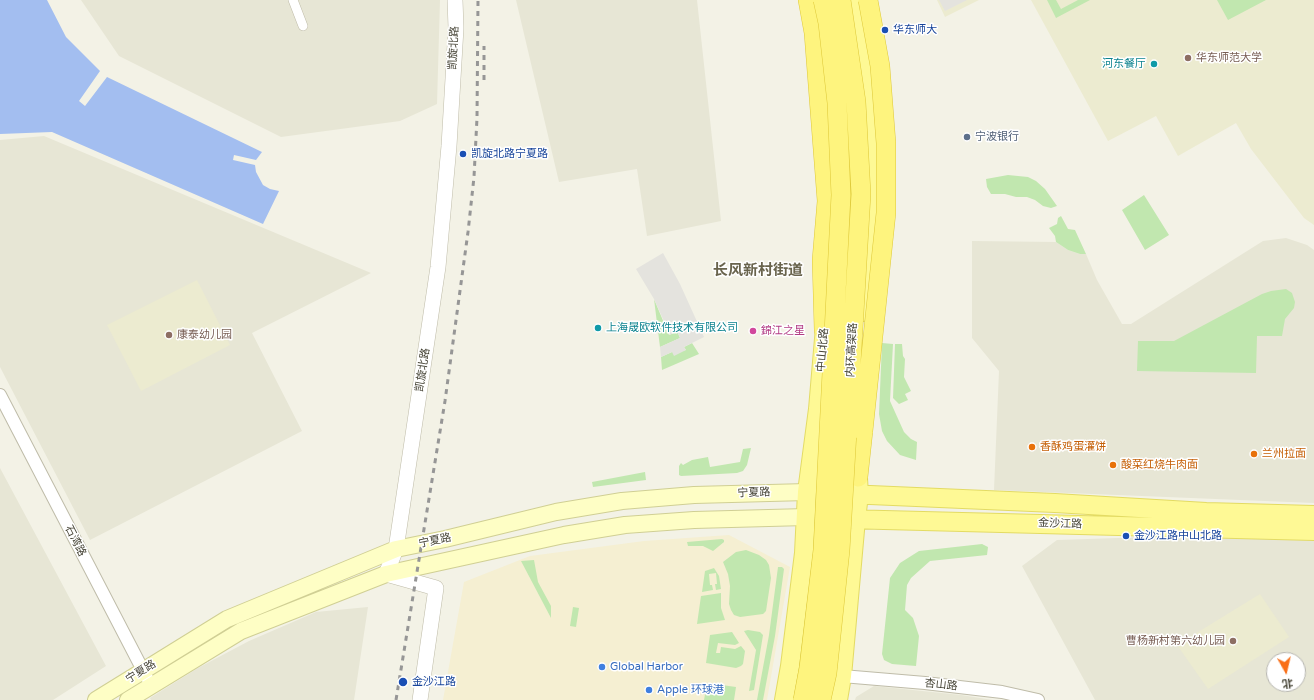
<!DOCTYPE html>
<meta charset="utf-8">
<style>
body{margin:0}
#map{position:relative;width:1314px;height:700px;overflow:hidden;background:#f3f2e6;font-family:"Varela Round","Noto Sans SC",sans-serif}
canvas{display:block}
.north{position:absolute;left:1266px;top:652px;width:40px;height:40px;box-sizing:border-box;background:#fff;border:1px solid #b5b4af;border-radius:50%;rotate:172deg;font-size:11px;font-weight:700;line-height:16px;text-align:center;color:#464436}
.north::after{content:'';display:block;margin:auto;width:14px;height:18px;background:#f96f18;clip-path:polygon(50% 0,100% 100%,50% 72%,0 100%)}
</style>
<div id="map">
<canvas width="1314" height="700"></canvas>
<div class="north">北</div>
</div>
<script>
const c = document.querySelector('canvas').getContext('2d');
c.lineJoin = 'round';
function fillPath(path, color) { c.fillStyle = color; c.fill(path, 'evenodd'); }
const toPath = rows => new Path2D(rows.map(r => 'M' + r).join(''));
function strokePath(path, color, width, dash) { c.strokeStyle = color; c.lineWidth = width; c.lineCap = dash ? 'butt' : 'round'; c.setLineDash(dash || []); c.stroke(path); }
function drawText(font, color, halo, rows, align = 'center') {
  c.font = font + ' "Varela Round","Noto Sans SC",sans-serif'; c.lineWidth = 3; c.setLineDash([]); c.textBaseline = 'middle'; c.strokeStyle = halo; c.fillStyle = color; for (const [text, x, y, turn = 0] of rows) {
    c.save(); c.translate(x, y); c.rotate((+turn || 0) * Math.PI / 180); c.textAlign = isNaN(turn) ? turn : align; if (halo) c.strokeText(text, 0, 0); c.fillText(text, 0, 0); c.restore();
  }
}
fillPath(toPath([
 [81,0,440,0,437,104,400,121,281,137,119,56],
 [516,0,697,0,721,221,647,236,637,169,559,182],
 [44,136,371,273,252,333,302,431,90,540,0,367,0,140],
 [1286,238,1307,245,1314,250,1314,503,994,490,999,371,972,338,972,241,1056,242,1068,250,1080,254,1086,254,1097,280,1122,324,1131,324,1263,241],
 [0,468,106,666,53,700,0,700],
 [1179,536,1314,538,1314,700,1095,700,1022,566,1057,540],
 [1274,660,1298,660,1298,684,1274,684],
 [368,607,354,700,151,700,150,698,198,668,249,641,316,612],
 [874,686,961,695,993,700,855,700,856,697]
]), '#e7e6d5');
fillPath(toPath([
 [729,535,790,567,767,700,443,700,464,582,530,556,644,541]
]), '#f5efd2');
fillPath(toPath([
 [937,0,979,0,945,17],
 [1031,0,1314,0,1314,225,1304,218,1251,149,1236,123,1178,156,1156,116,1108,141],
 [197,280,230,345,141,391,107,325],
 [1260,594,1289,637,1208,689,1177,645]
]), '#ecebd0');
fillPath(toPath([
 [1047,0,1056,0,1061,9,1078,0,1090,0,1056,18],
 [1217,0,1266,0,1228,20],
 [1008,175,1028,177,1036,181,1045,189,1057,206,1051,208,1043,206,1035,200,1027,197,1016,197,1005,194,991,194,987,187,986,179],
 [1144,195,1169,235,1145,250,1122,210],
 [1061,216,1068,229,1075,230,1086,254,1080,254,1068,250,1056,242,1055,236,1049,228,1057,224,1058,218],
 [1286,289,1292,293,1295,302,1294,308,1285,319,1282,336,1257,336,1256,373,1137,371,1138,341,1174,341,1262,294,1271,291],
 [654,299,669,335,677,331,680,338,660,347],
 [692,343,699,354,662,370,661,357,672,352,686,350,684,347],
 [882,343,893,344,890,401,904,432,911,439,917,442,916,460,900,455,887,441,882,431,879,414],
 [895,344,902,344,903,356,905,359,904,377,911,391,905,394,908,400,899,404,893,398],
 [751,448,747,465,743,471,737,473,681,476,679,475,679,466,681,463,683,465,692,460,708,457,710,467,740,462,743,449],
 [645,472,646,480,593,487,592,482],
 [722,539,724,540,724,542,713,551,703,546,688,546,687,542],
 [982,544,988,547,987,555,930,561,911,578,907,585,905,610,913,618,919,636,916,666,892,664,884,660,882,654,890,578,900,563,919,551],
 [746,550,759,555,766,560,769,565,771,578,766,611,763,614,740,617,734,615,731,610,729,604,730,586,728,574,723,562,736,552],
 [534,560,538,582,551,606,551,618,521,561],
 [778,567,782,567,784,569,775,636,763,700,757,700,769,635],
 [714,568,719,576,721,589,716,590,715,584,717,584,716,573,709,574,710,585,712,585,713,590,702,592,705,571],
 [721,593,721,608,725,620,697,624,701,596],
 [573,607,579,608,576,627,570,626],
 [748,630,760,632,763,635,754,690,749,691,756,650,744,631],
 [732,632,739,643,735,645,718,643,716,653,720,653,721,647,735,649,741,646,745,651,743,664,741,666,736,668,706,663,710,635],
 [707,683,736,687,734,700,704,700]
]), '#c1e7af');
fillPath(toPath([
 [939,0,967,0,945,11],
 [663,253,680,284,704,337,684,347,686,350,674,356,672,352,661,357,660,347,680,338,677,331,670,335,654,299,636,269]
]), '#e4e3de');
fillPath(toPath([
 [0,0,47,0,66,37,100,71,79,101,85,106,107,77,262,152,256,160,234,155,233,160,255,165,256,172,263,185,270,189,279,191,263,224,52,132,0,134]
]), '#a3bef0');
const pedestrian = toPath([
 [293,0,303,26]
]);
const minor = toPath([
 [0,395,147,678],
 [842,676,925,683,1002,692,1038,700]
]);
const tertiary = toPath([
 [420,700,436,588,386,574,396,549,438,267,449,146,456,28,455,0]
]);
const secondary = toPath([
 [96,700,227,619,396,549,445,539,556,512,622,501,694,495,807,492],
 [128,700,241,631,386,574,564,535,625,525,694,520,806,517]
]);
const primary = toPath([
 [853,0,857,18,864,68],
 [863,312,876,189,866,85,875,40],
 [847,494,1055,503,1206,512,1314,515],
 [845,519,1314,531],
 [784,700,790,666,804,553,807,492,818,409,826,315],
 [838,700,842,676,856,519,859,495,857,461]
]);
const trunk = toPath([
 [808,0,814,33,827,201,822,260,824,330],
 [858,477,863,431]
]);
strokePath(pedestrian, '#bfbca9', 10);
strokePath(minor, '#bfbca9', 14);
strokePath(tertiary, '#bfbca9', 16);
strokePath(secondary, '#d0cf94', 18);
strokePath(primary, '#e3db64', 20);
strokePath(trunk, '#ddc737', 20);
strokePath(pedestrian, '#fff', 9);
strokePath(minor, '#fff', 12);
strokePath(tertiary, '#fff', 15);
strokePath(secondary, '#fefec5', 16);
strokePath(primary, '#fef995', 18);
strokePath(trunk, '#fef47e', 19);
strokePath(toPath([
 [484,80,484,46],
 [396,700,445,401,468,232,474,177,477,118,478,0]
]), '#969696', 3, [5, 5]);
const trunkBridge = toPath([
 [863,431,886,213,886,143,880,66,868,0],
 [803,700,809,668,823,550,841,195,837,103,828,23,823,0],
 [821,700,827,673,840,550,861,194,856,102,841,0]
]);
strokePath(trunkBridge, '#ddc737', 20, []);
strokePath(trunkBridge, '#fef47e', 19);
for (const [x, y, r, color] of [
 [885,30,4,"#1a4fb4"],
 [1188,58,4,"#8d6e63"],
 [1154,64,4,"#0f9aa8"],
 [967,137,4,"#5c6f8a"],
 [463,154,4,"#1a4fb4"],
 [598,328,4,"#0f9aa8"],
 [753,331,4,"#d1479c"],
 [169,335,4,"#8d6e63"],
 [1032,447,4,"#e8710a"],
 [1254,454,4,"#e8710a"],
 [1113,465,4,"#e8710a"],
 [1126,536,4,"#1a4fb4"],
 [1233,641,4,"#8d6e63"],
 [602,667,4,"#3f7fe0"],
 [403,682,5,"#1a4fb4"],
 [649,690,4,"#3f7fe0"]
]) { const dot = new Path2D(); dot.arc(x, y, r, 0, 2 * Math.PI); c.fillStyle = color; c.fill(dot); strokePath(dot, '#fff', 1.5); }
drawText('11px', '#164399', '#fff', [
 ["华东师大",893,30],
 ["凯旋北路宁夏路",471,154],
 ["金沙江路中山北路",1134,536],
 ["金沙江路",412,682]
], 'left');
drawText('11px', '#464436', '#fff', [
 ["凯旋北路",454,48,-87],
 ["中山北路",823,350,-85],
 ["内环高架路",852,350,-87],
 ["凯旋北路",423,370,-81],
 ["宁夏路",754,493,-2],
 ["金沙江路",1060,524,2],
 ["石湾路",75,541,63],
 ["宁夏路",435,541,-12],
 ["宁夏路",141,672,-32],
 ["杏山路",941,685,6]
]);
drawText('11px', '#785e54', '#fff', [
 ["华东师范大学",1196,58],
 ["康泰幼儿园",177,335],
 ["曹杨新村第六幼儿园",1225,641,"right"]
], 'left');
drawText('11px', '#0d838f', '#fff', [
 ["河东餐厅",1146,64],
 ["上海晟欧软件技术有限公司",606,328,"left"]
], 'right');
drawText('11px', '#4e5e75', '#fff', [
 ["宁波银行",975,137]
], 'left');
drawText('11px', '#b23c85', '#fff', [
 ["錦江之星",761,331]
], 'left');
drawText('11px', '#c56008', '#fff', [
 ["香酥鸡蛋灌饼",1040,447],
 ["兰州拉面",1262,454],
 ["酸菜红烧牛肉面",1121,465]
], 'left');
drawText('11px', '#366cbe', '#fff', [
 ["Global Harbor",610,667],
 ["Apple 环球港",657,690]
], 'left');
drawText('bold 15px', '#69644d', '#fff', [
 ["长风新村街道",758,271]
]);
</script>
